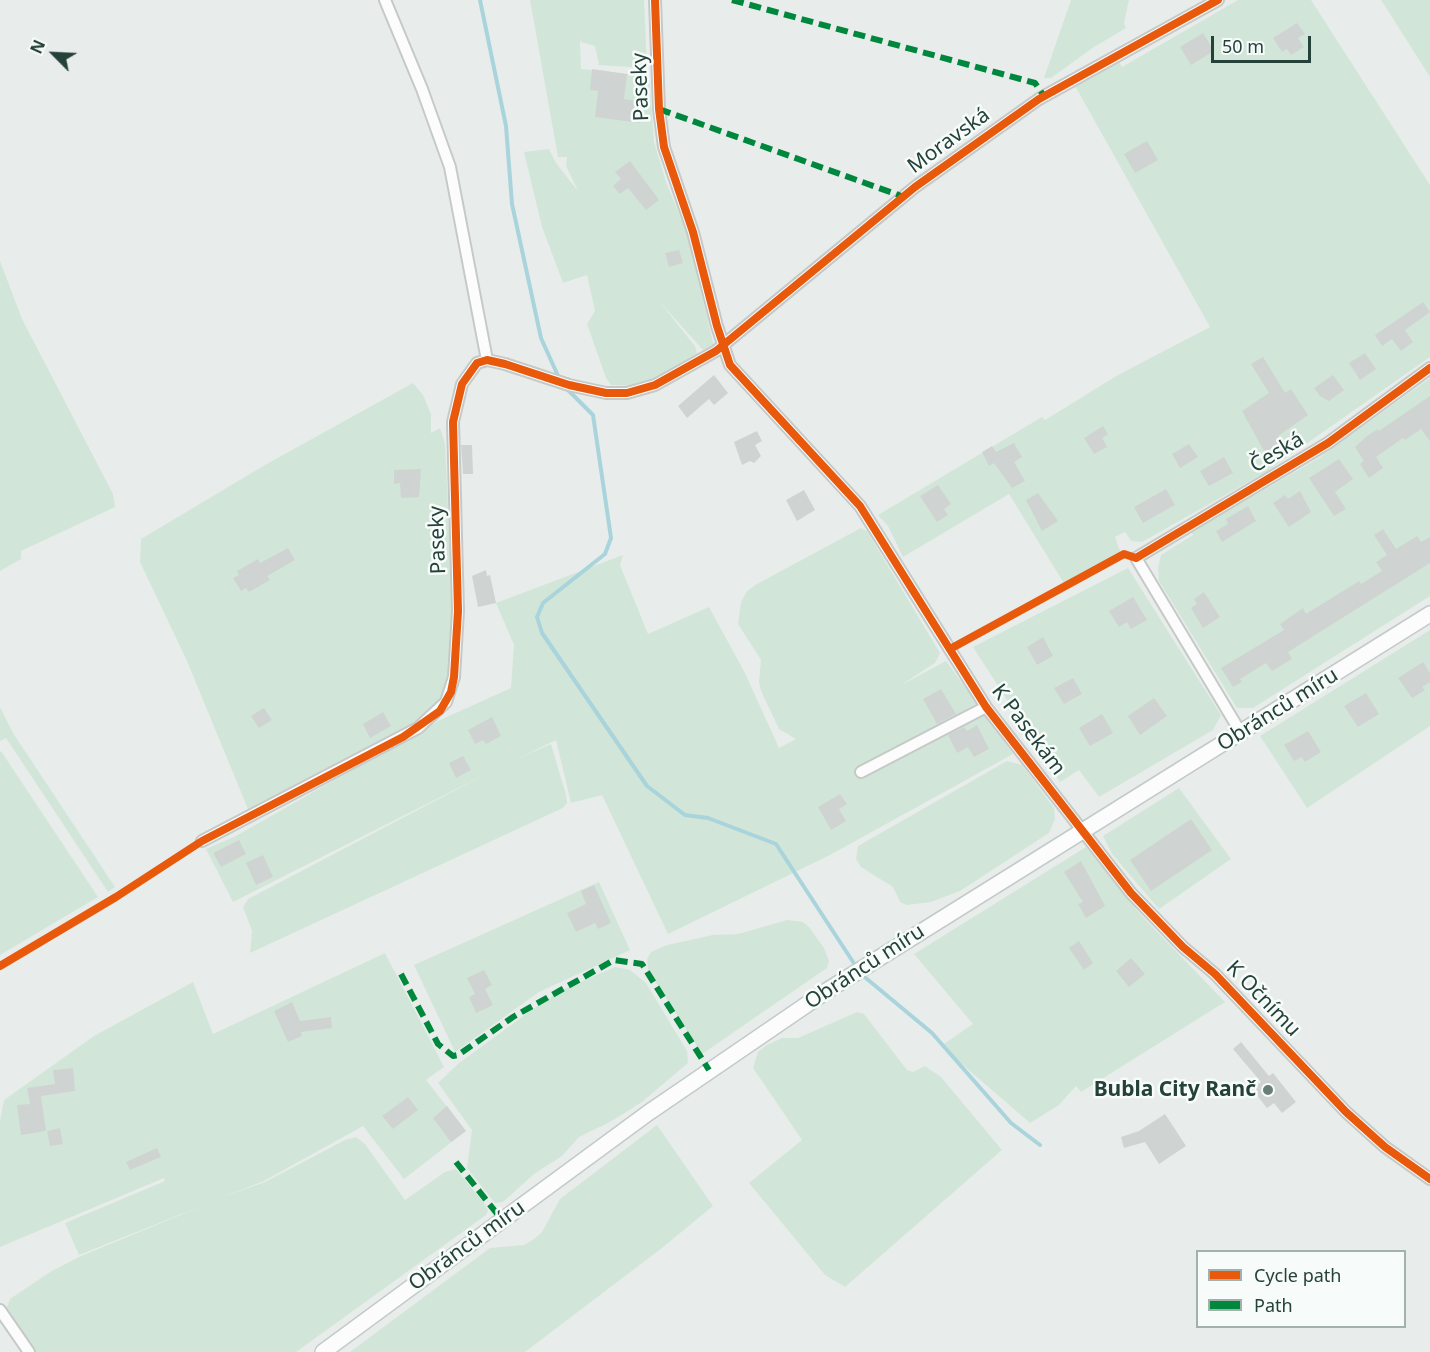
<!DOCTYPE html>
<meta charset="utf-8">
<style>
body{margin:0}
#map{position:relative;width:1430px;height:1352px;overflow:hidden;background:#e8edeb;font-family:"Noto Sans",sans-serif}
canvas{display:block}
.legend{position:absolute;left:1196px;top:1250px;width:210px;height:78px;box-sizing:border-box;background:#f7fbf9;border:2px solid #a3b1ad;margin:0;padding:8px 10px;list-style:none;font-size:18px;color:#24423a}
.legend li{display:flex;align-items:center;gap:12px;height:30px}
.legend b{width:30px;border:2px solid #a3b1ad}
.north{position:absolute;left:24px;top:24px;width:60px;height:60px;-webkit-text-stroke:4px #f7fbf9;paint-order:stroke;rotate:294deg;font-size:16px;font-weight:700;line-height:24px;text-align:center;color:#24423a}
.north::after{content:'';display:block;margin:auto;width:21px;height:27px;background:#24423a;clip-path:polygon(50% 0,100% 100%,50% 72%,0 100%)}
.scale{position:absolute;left:1211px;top:36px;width:100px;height:27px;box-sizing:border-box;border:3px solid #24423a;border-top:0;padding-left:8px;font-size:18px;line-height:21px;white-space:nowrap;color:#24423a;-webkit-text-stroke:4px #f7fbf9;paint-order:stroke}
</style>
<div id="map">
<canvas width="1430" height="1352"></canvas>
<ul class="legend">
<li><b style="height:8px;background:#e8590c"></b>Cycle path</li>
<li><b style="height:8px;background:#00873e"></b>Path</li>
</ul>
<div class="north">N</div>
<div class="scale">50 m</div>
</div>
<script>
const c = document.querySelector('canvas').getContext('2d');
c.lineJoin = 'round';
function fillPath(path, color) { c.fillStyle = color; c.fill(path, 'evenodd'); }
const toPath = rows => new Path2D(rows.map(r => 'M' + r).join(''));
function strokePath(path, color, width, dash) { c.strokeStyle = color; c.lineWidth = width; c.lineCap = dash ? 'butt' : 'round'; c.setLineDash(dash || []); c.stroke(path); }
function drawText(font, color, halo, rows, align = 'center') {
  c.font = font + ' "Noto Sans",sans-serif'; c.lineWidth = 5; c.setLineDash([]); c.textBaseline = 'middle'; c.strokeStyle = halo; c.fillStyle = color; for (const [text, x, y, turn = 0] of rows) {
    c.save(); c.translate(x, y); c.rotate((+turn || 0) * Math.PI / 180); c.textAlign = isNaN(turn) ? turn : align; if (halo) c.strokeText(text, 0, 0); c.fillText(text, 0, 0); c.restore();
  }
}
fillPath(toPath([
 [530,0,644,0,647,68,599,65,595,46,581,42,580,38,581,69,649,76,654,142,666,182,688,236,714,347,703,350,659,301,695,346,697,354,673,370,637,386,611,385,606,378,587,324,595,311,587,275,563,283,542,227,524,152,549,149,556,163,578,191,566,166,567,157,558,157],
 [1071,0,1129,0,1124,23,1126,28,1094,47,1051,78,1044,78],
 [1238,0,1311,0,1430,185,1430,357,1266,472,1142,542,1131,541,1125,532,1115,537,1121,553,1065,585,1009,494,903,557,888,526,878,515,1042,417,1045,420,1118,375,1210,327,1074,84,1119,62,1122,67],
 [1381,0,1430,0,1430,77],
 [0,261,22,319,113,494,115,507,21,551,21,559,0,571],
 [1430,378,1430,596,1253,708,1237,708,1159,581,1158,568,1161,555,1193,535,1191,532,1319,458],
 [413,383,423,395,431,414,431,433,440,428,445,444,453,616,449,674,443,693,436,705,421,720,250,814,187,661,140,562,141,539,265,465],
 [861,528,867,531,940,653,935,663,901,685,946,661,977,703,929,731,982,711,1013,754,830,855,668,934,602,795,571,803,556,740,517,759,551,744,566,795,567,803,563,808,250,953,252,931,243,907,248,899,490,772,233,902,206,849,236,836,438,721,511,688,514,645,496,603,623,555,620,565,648,634,709,607,745,673,779,748,796,739,779,729,761,691,759,682,761,660,738,624,741,602,747,591,757,584],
 [1128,568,1221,715,1213,730,1099,797,1079,770,1060,782,973,647],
 [1430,630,1430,726,1307,808,1260,736],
 [0,707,13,733,115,887,108,892,6,738,0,741],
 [1,751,98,897,0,955,0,752],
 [1007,761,1022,765,1054,808,1055,819,1049,833,960,891,931,902,907,905,900,902,893,887,861,867,856,859,858,846],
 [1179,788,1231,859,1159,909,1112,854,1103,836],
 [1086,847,1141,915,1225,1002,1081,1092,1076,1086,1059,1105,1030,1123,941,1046,973,1024,914,954],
 [599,882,630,950,539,992,455,1052,414,965],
 [787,920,803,922,809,927,824,948,829,961,827,968,702,1054,648,970,647,959,651,952,667,945,713,935,738,934],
 [385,953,444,1067,426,1080,466,1131,404,1179,363,1126,264,1181,220,1198,265,1182,345,1140,356,1137,365,1144,405,1200,445,1172,456,1169,484,1203,488,1211,486,1215,296,1352,35,1352,6,1310,10,1299,50,1272,81,1256,217,1200,79,1255,65,1223,165,1181,164,1178,0,1247,0,1121,4,1100,94,1036,193,982,213,1034],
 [615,967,630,970,646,983,687,1051,688,1063,642,1102,610,1122,579,1137,562,1156,534,1174,503,1202,495,1203,467,1168,472,1130,438,1083,459,1063,533,1009,562,990],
 [857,1012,864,1014,907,1070,913,1072,925,1066,941,1077,1002,1150,845,1287,825,1275,749,1183,802,1140,753,1068,758,1052,767,1045,782,1038,798,1038],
 [657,1125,713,1206,662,1248,525,1352,350,1352,490,1248,524,1245,534,1239,542,1232,560,1199]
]), '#d1e6d8');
strokePath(toPath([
 [480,0,506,126,512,204,541,338,559,378],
 [565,387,593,415,611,538,605,554,543,603,537,617,542,633,647,786,685,815,708,818,776,844,857,968],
 [861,974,932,1033,1011,1123,1040,1145]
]), '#a9d4db', 4);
fillPath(toPath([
 [1297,23,1305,34,1298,38,1304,47,1291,55,1287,49,1282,52,1273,38],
 [1203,33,1214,51,1191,65,1180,47],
 [592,69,627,74,624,99,637,101,636,107,642,107,640,123,595,117,598,91,590,90],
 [1147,141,1158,160,1135,173,1124,154],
 [630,161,659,200,646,210,628,188,620,194,613,186,621,179,615,172],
 [679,250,683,263,669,267,665,253],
 [1423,302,1430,312,1405,330,1413,342,1401,351,1392,339,1382,346,1375,335],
 [1365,353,1376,369,1360,380,1349,363],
 [1263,357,1285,393,1291,389,1308,415,1278,436,1282,441,1265,453,1242,411,1269,393,1251,364],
 [714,375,728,393,714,405,709,399,687,418,678,406],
 [1333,375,1344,390,1329,401,1320,396,1314,388],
 [1430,396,1430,441,1421,429,1405,440,1403,438,1376,457,1383,468,1369,478,1360,464,1364,461,1355,447,1367,436,1378,429,1379,431],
 [1103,426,1108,434,1102,438,1107,447,1094,454,1084,438],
 [757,431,762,441,755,445,761,456,754,463,750,461,742,465,734,442],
 [1014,443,1022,457,1014,462,1025,481,1012,488,994,463,989,466,982,452,992,446,996,452],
 [1189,444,1198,457,1180,468,1172,454],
 [461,445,472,445,473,474,463,474],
 [1224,457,1233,473,1209,486,1200,471],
 [1339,459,1353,479,1335,492,1346,509,1334,516,1309,478],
 [421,469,419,497,401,498,400,483,394,484,394,470],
 [938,485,951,504,944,509,948,515,937,522,920,496],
 [1166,489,1175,505,1143,523,1134,507],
 [804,490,815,510,797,521,786,500],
 [1300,491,1311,512,1289,527,1273,503,1285,495,1288,499],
 [1038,493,1058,521,1042,531,1026,500],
 [1248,506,1256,521,1222,542,1216,531,1228,524,1226,519],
 [1383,529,1396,549,1417,536,1421,542,1430,537,1430,563,1288,652,1292,659,1272,671,1266,663,1240,679,1242,682,1233,687,1221,668,1284,630,1280,624,1303,608,1306,614,1359,581,1361,584,1382,571,1376,562,1387,555,1374,535],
 [288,548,295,560,267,576,270,580,249,592,246,588,241,591,233,578,239,575,237,571,258,559,260,563],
 [486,570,487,576,490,575,496,603,478,607,472,576],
 [1204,592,1220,617,1203,628,1191,608,1197,604,1194,599],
 [1133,597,1147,620,1131,629,1127,622,1119,627,1109,611],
 [1043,637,1053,656,1037,665,1027,647],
 [1423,662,1430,673,1430,682,1422,687,1425,690,1412,698,1398,678],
 [1073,678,1082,694,1064,704,1054,688],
 [941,689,956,714,937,724,923,699],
 [1366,693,1379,714,1358,727,1344,706],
 [1154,698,1167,716,1140,735,1128,716],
 [264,708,272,720,259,728,251,716],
 [383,712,391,726,370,738,363,724],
 [1102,714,1113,733,1090,746,1079,728],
 [492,717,501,736,486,744,483,740,475,744,468,730],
 [977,725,989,749,974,757,968,747,957,753,948,735,964,727,967,731],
 [1308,731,1321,752,1305,762,1302,757,1294,761,1284,745],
 [463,756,471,770,456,778,449,763],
 [840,794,847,804,839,809,846,821,831,830,818,807],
 [1191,819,1212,850,1151,891,1130,860],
 [239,840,246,854,221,867,213,853],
 [263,855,273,877,256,885,246,863],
 [1081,861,1105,906,1086,918,1078,904,1083,902,1064,872],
 [594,885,611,923,598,929,595,923,576,932,567,913,586,904,581,891],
 [1079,941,1093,963,1084,970,1069,948],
 [1131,958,1145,974,1129,987,1116,971],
 [484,970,492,985,485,989,493,1005,476,1013,469,997,475,994,467,978],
 [292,1002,300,1021,331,1017,332,1028,301,1032,302,1036,288,1042,274,1011],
 [1241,1042,1269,1076,1273,1073,1296,1102,1282,1113,1274,1103,1267,1108,1252,1089,1261,1082,1233,1049],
 [73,1068,75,1091,41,1096,46,1131,21,1135,17,1105,30,1104,27,1088,55,1084,53,1070],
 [408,1097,418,1110,393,1129,382,1116],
 [447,1106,466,1131,451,1142,433,1118],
 [1165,1114,1186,1146,1159,1164,1145,1142,1124,1148,1121,1137,1139,1131],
 [60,1128,63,1144,50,1146,47,1131],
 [157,1148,161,1157,130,1170,126,1162]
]), '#cfd4d2');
const street = toPath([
 [385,0,422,89,450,167,487,360],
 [655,0,659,109,664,147,693,232,717,326,730,365,860,506,986,707,1131,893,1183,947,1215,974,1346,1112,1385,1147,1430,1179],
 [1241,733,1136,558,1328,443,1430,368],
 [861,772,986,707],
 [202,841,418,728,446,702,454,677,458,611,453,422,462,384,477,363,487,360,505,364,569,385,606,393,627,393,655,385,716,351,915,187,1039,99,1218,0],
 [0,1310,29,1352]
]);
const secondary = toPath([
 [323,1352,648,1113,828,990,1430,614]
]);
strokePath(street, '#c5cac8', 14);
strokePath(secondary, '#c3cbc8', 18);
strokePath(street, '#fcfcfc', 10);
strokePath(secondary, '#fcfcfc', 15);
strokePath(toPath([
 [732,0,1035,83,1044,96],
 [659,109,904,197],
 [401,974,438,1044,453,1056,458,1055,513,1017,614,960,642,964,709,1070],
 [456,1162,502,1220]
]), '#00873e', 6, [12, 6]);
strokePath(toPath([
 [655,0,659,109,664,147,693,232,717,326,730,365,860,506,986,707,1131,893,1183,947,1215,974,1346,1112,1385,1147,1430,1179],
 [950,649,1124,554,1136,558,1328,443,1430,368],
 [0,966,116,897,202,841,403,737,440,711,451,692,454,677,458,611,453,422,462,384,477,363,487,360,505,364,569,385,606,393,627,393,655,385,716,351,915,187,1039,99,1218,0]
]), '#e8590c', 8);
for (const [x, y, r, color] of [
 [1268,1090,6,"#697e78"]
]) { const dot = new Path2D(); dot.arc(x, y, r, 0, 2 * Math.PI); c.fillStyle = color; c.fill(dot); strokePath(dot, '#f7fbf9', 2); }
drawText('21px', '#24423a', '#f7fbf9', [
 ["Paseky",641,87,-92],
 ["Moravská",949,141,-36],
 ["Česká",1277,453,-31],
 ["Paseky",438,540,-92],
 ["Obránců míru",1278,710,-32],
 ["K Pasekám",1028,730,53],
 ["Obránců míru",865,967,-33],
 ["K Očnímu",1263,999,46],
 ["Obránců míru",467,1246,-36]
]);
drawText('bold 21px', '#24423a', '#f7fbf9', [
 ["Bubla City Ranč",1256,1090]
], 'right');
</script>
